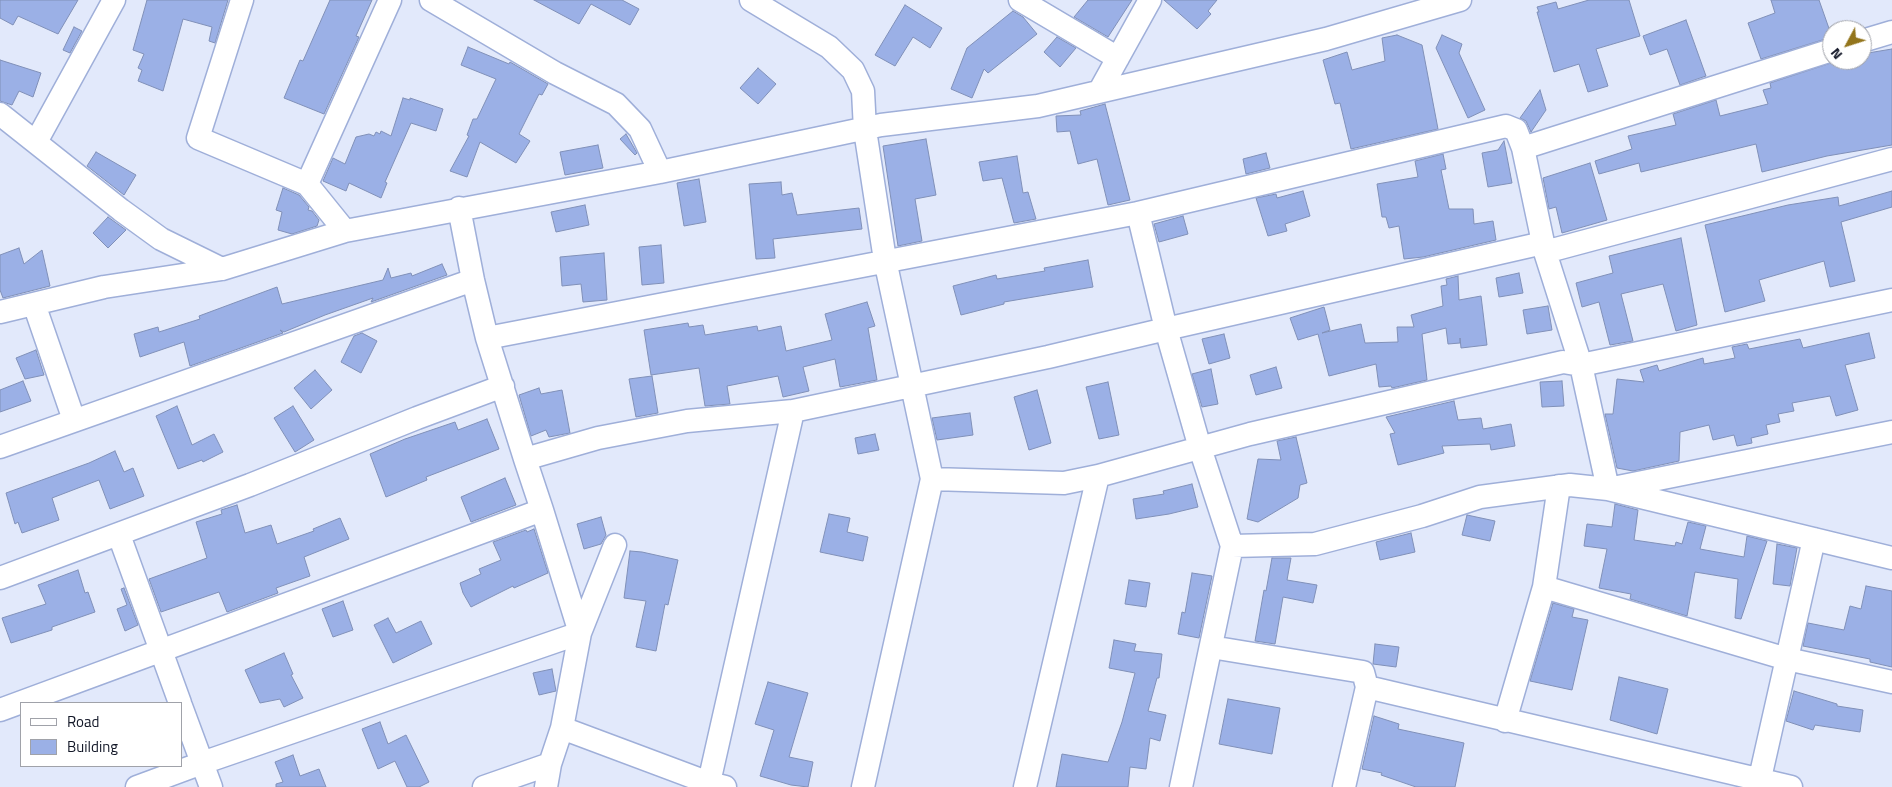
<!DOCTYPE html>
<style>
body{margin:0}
#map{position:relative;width:1892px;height:787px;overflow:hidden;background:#e2e9fb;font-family:"Titillium Web",sans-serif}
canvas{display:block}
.legend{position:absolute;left:20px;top:702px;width:162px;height:65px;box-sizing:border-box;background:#fff;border:1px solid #a0a2a9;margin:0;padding:6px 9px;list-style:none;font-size:15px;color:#121727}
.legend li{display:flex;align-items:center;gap:10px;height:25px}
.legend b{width:25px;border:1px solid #a0a2a9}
.north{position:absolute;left:1822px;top:20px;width:50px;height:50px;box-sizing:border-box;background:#fff;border:1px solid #a0a2a9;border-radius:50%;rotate:230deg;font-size:14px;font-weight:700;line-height:20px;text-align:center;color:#121727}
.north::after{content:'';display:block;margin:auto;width:18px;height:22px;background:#93751c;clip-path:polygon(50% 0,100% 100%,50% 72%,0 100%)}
</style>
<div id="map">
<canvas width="1892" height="787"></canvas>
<ul class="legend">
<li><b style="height:6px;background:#fff"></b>Road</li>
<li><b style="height:14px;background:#9bb0e6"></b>Building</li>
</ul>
<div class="north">N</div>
</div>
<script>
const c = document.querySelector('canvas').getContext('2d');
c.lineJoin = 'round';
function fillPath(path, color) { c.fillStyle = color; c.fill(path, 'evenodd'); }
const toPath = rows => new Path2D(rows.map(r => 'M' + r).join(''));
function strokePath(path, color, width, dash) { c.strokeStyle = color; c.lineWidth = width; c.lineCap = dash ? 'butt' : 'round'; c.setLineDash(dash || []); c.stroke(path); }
const building = toPath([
 [0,0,78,0,58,34,18,16,13,25,0,18,0,0],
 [147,0,228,0,215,43,209,41,212,27,183,19,163,91,138,81,142,70,138,68,144,54,133,50,147,0],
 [330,0,372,0,356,36,359,37,324,114,284,98,300,60,303,61,330,0],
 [534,0,622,0,639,9,630,25,591,4,579,24,534,0],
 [1088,0,1132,0,1108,37,1074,17,1088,0],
 [1164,0,1217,0,1208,11,1211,14,1197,29,1164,0],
 [1589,0,1629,0,1640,36,1596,49,1608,86,1588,92,1579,64,1554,72,1537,12,1539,12,1537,7,1556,2,1558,9,1589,0],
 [1771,0,1819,0,1832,37,1761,59,1748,23,1775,13,1771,0],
 [905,5,942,28,930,48,913,37,895,66,875,55,905,5],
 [1013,11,1023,17,1037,34,988,73,984,69,972,98,951,89,967,48,1013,11],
 [1686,20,1706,76,1680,85,1667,49,1650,55,1643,36,1686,20],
 [74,27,82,31,70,53,63,50,74,27],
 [1397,35,1422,45,1438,129,1351,149,1340,103,1335,104,1323,60,1347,52,1352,70,1385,61,1382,38,1397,35],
 [1442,35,1462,44,1459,53,1485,110,1468,118,1436,48,1442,35],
 [1057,37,1076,48,1060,67,1044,52,1057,37],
 [468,47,509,64,510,62,548,84,542,95,539,94,519,134,530,141,516,163,480,142,467,177,450,171,469,136,467,135,473,119,477,119,496,79,461,65,468,47],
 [1892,49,1892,145,1827,156,1762,172,1756,144,1641,172,1639,163,1599,174,1595,161,1632,149,1628,136,1676,125,1673,114,1716,100,1720,116,1768,104,1763,90,1771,88,1770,83,1840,60,1862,60,1862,54,1892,49],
 [0,60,41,73,33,97,19,91,12,105,0,101,0,60],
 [758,68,776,84,758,104,740,88,758,68],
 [1540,90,1546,110,1531,132,1526,121,1520,118,1540,90],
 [403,98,410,100,410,98,443,109,436,131,411,123,385,182,387,183,381,198,349,183,346,191,323,181,333,158,345,164,356,137,369,134,374,136,376,132,380,134,381,131,391,136,403,98],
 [1105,104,1130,200,1108,205,1097,159,1078,164,1070,131,1057,132,1056,116,1081,115,1080,111,1105,104],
 [626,134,637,153,635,155,620,139,626,134],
 [926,139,936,195,915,199,922,241,898,246,883,146,926,139],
 [1504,141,1512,183,1488,187,1482,153,1498,150,1504,141],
 [598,145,603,168,565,175,560,152,598,145],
 [96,152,136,175,124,195,87,166,96,152],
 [1266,153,1270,168,1246,174,1243,159,1266,153],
 [1443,154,1446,169,1441,170,1449,209,1473,209,1474,224,1493,221,1496,240,1423,257,1404,259,1399,226,1389,228,1386,217,1382,217,1377,184,1418,177,1415,161,1443,154],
 [1017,156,1023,193,1028,192,1036,219,1014,223,1002,178,983,181,979,162,1017,156],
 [1590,163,1607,220,1562,233,1556,207,1549,209,1543,178,1590,163],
 [699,179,706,222,684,226,677,183,699,179],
 [781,182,782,195,792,193,797,215,859,208,862,229,773,239,775,258,756,259,749,184,781,182],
 [283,188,299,195,309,207,308,210,312,211,319,220,317,226,292,234,278,230,282,212,276,210,283,188],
 [1303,191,1310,216,1285,224,1287,231,1268,236,1256,198,1276,194,1277,198,1303,191],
 [1892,191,1892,207,1841,222,1855,281,1830,287,1824,261,1759,280,1765,301,1725,312,1705,225,1788,205,1838,197,1839,206,1892,191],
 [585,205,589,225,556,232,551,212,585,205],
 [1183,216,1188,234,1159,242,1154,224,1183,216],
 [108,217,126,230,108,248,93,233,108,217],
 [1681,238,1697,325,1676,331,1663,284,1621,294,1633,341,1610,345,1599,302,1582,307,1576,283,1613,273,1609,256,1681,238],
 [661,245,664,283,642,285,639,247,661,245],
 [19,248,24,264,42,250,50,286,3,298,0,290,0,255,19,248],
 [604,253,607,300,583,302,581,284,562,286,560,257,604,253],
 [1088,260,1093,287,1004,302,1004,304,961,315,953,286,996,275,997,279,1045,271,1044,268,1088,260],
 [442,264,447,275,371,302,373,298,325,315,284,332,280,330,283,333,190,366,184,342,140,357,134,334,158,327,159,332,200,319,199,316,277,287,282,304,383,280,388,268,391,278,411,273,412,276,442,264],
 [1519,273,1523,293,1499,297,1496,278,1519,273],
 [1458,276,1459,300,1481,296,1487,345,1461,348,1460,338,1460,343,1448,344,1446,328,1422,334,1427,380,1392,388,1391,386,1379,387,1376,364,1329,376,1318,334,1298,340,1290,318,1324,307,1330,330,1322,333,1361,324,1365,343,1398,342,1397,327,1414,327,1411,315,1443,306,1441,286,1447,285,1446,279,1458,276],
 [867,302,875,326,868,328,877,380,840,387,835,359,803,367,809,391,783,397,778,376,727,386,730,404,705,406,699,368,651,375,644,330,688,323,689,327,703,325,705,335,757,326,758,331,781,326,786,351,832,340,825,314,867,302],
 [1548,306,1552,330,1527,334,1523,310,1548,306],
 [362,333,377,341,361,373,341,362,354,336,362,333],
 [1869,333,1875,358,1845,365,1858,410,1836,416,1830,396,1792,403,1794,411,1778,414,1780,422,1766,425,1768,434,1751,438,1752,443,1737,446,1734,435,1713,440,1709,425,1680,432,1679,461,1633,471,1617,468,1605,414,1613,414,1617,379,1644,382,1640,370,1657,365,1659,371,1703,358,1704,364,1735,358,1732,347,1747,344,1749,349,1800,339,1803,348,1869,333],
 [1224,334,1230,358,1209,364,1202,339,1224,334],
 [36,350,44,375,25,379,16,358,36,350],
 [1276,367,1282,388,1256,395,1250,375,1276,367],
 [1211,369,1218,404,1202,407,1192,374,1211,369],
 [315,370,332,390,311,409,294,388,315,370],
 [652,376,658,413,636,417,629,379,652,376],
 [23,381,31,401,0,412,0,390,23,381],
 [1562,381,1564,406,1542,407,1540,382,1562,381],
 [1108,382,1119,435,1099,439,1086,387,1108,382],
 [539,388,541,394,562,390,570,433,549,437,546,430,531,436,519,395,539,388],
 [1037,390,1051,443,1029,450,1014,397,1037,390],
 [1454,401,1458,420,1481,418,1483,429,1511,424,1515,446,1491,450,1490,444,1442,446,1444,453,1398,465,1390,434,1395,433,1386,417,1454,401],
 [177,406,192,445,214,434,223,452,203,462,202,460,178,469,156,416,177,406],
 [293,406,314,440,295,452,274,418,293,406],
 [970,413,973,435,937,440,932,418,970,413],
 [487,419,499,449,426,477,427,480,386,497,370,454,405,439,455,422,458,430,487,419],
 [875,434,879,450,858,454,855,438,875,434],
 [1296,437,1307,483,1300,485,1298,498,1258,522,1247,519,1258,459,1281,460,1277,441,1296,437],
 [115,451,124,472,133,468,144,496,110,509,99,480,52,498,59,520,22,533,18,522,15,524,6,493,89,463,115,451],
 [505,478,516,505,471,522,461,497,505,478],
 [1192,484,1198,507,1169,514,1136,519,1133,499,1164,494,1163,491,1192,484],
 [1615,504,1638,510,1634,540,1675,546,1676,542,1682,544,1688,522,1706,526,1700,549,1744,557,1747,536,1767,541,1741,619,1735,618,1738,579,1695,572,1687,616,1630,599,1631,594,1599,588,1607,549,1584,546,1587,524,1612,527,1615,504],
 [237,505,245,533,271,525,277,544,314,531,313,529,340,518,349,539,304,557,310,576,276,588,278,593,227,612,219,592,161,612,149,579,207,558,196,522,222,514,221,510,237,505],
 [829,514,850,518,847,532,868,537,863,561,820,552,829,514],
 [1467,515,1495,521,1490,541,1462,535,1467,515],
 [601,517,606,535,601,544,584,549,577,524,601,517],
 [534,529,548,573,514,588,513,586,471,607,463,593,460,583,481,574,479,569,501,560,493,542,526,530,527,532,534,529],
 [1411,533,1415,552,1380,560,1376,542,1411,533],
 [1777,544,1797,548,1790,586,1773,584,1777,544],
 [630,551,642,552,678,560,668,605,665,604,656,651,636,647,646,601,624,598,630,551],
 [1272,558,1291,558,1287,580,1317,585,1313,603,1283,597,1275,644,1255,641,1264,590,1266,591,1272,558],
 [78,570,85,593,88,592,95,612,52,627,52,630,11,643,2,618,46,604,38,585,78,570],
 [1192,573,1212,576,1199,638,1178,634,1182,612,1185,613,1192,573],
 [1129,580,1150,583,1146,607,1125,604,1129,580],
 [1866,586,1892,591,1892,667,1870,662,1870,659,1803,646,1808,623,1844,630,1850,606,1861,609,1866,586],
 [124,588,138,625,125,631,117,609,127,605,121,589,124,588],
 [343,601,353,630,333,637,322,609,343,601],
 [1553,603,1574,609,1572,617,1588,620,1572,690,1530,681,1553,603],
 [388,618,396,633,421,621,432,644,393,663,374,625,388,618],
 [1114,640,1136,644,1134,651,1162,654,1159,678,1157,678,1148,711,1166,715,1160,741,1150,738,1146,769,1130,767,1128,787,1056,787,1062,754,1108,762,1122,722,1135,673,1109,668,1114,640],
 [1375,644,1399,647,1396,667,1373,664,1375,644],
 [284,653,293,674,291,675,303,698,284,707,280,699,260,703,245,670,284,653],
 [552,669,556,691,539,695,533,673,552,669],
 [1619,677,1668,689,1657,734,1610,720,1619,677],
 [768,682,808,693,789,757,813,762,808,787,791,785,760,776,774,730,755,724,768,682],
 [1794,691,1837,704,1837,706,1863,710,1860,732,1815,725,1813,730,1786,721,1794,691],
 [1228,699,1280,708,1272,754,1219,744,1228,699],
 [1374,716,1399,724,1398,729,1464,743,1455,787,1416,787,1381,775,1382,773,1362,769,1374,716],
 [380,722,388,744,406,735,429,782,419,787,407,787,395,761,378,769,362,729,380,722],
 [293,755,300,776,319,769,326,787,276,787,276,784,283,782,275,762,293,755]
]);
fillPath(building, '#9bb0e6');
strokePath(building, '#8090b8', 1);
const minor = toPath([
 [242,0,198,138,307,184,390,0],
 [431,0,555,73,616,104,640,129,660,172],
 [751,0,829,47,853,70,863,91,865,130,885,260,932,479,863,787],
 [1020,0,1118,58],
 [1862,41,1892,32],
 [1099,92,1150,0],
 [0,114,121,210,161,239,222,269],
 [36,142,114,0],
 [1892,159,1545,252,1581,365,1608,489,1892,432],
 [307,184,345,231],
 [459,208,473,280,487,338,525,459,598,438,687,421,793,411],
 [1138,213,1166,329,1543,243],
 [1545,252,1523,148,1832,50],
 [34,304,74,420],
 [0,312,104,287,222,269,345,231,660,172,881,125,1038,106,1326,39,1460,0],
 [487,338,1138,213,1506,126,1516,130,1523,148],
 [0,447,473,280],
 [525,459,542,510,580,633,562,728,550,764,546,787],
 [932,479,1064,483,1098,476],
 [119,535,180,703],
 [0,578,250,485,417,418,503,386],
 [1544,587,1559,486],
 [1211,647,1363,672,1367,687],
 [181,706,211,787],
 [0,710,542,510],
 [1505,721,1544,587,1787,659,1892,682],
 [562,728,709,783,725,787],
 [137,787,202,763,580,633,615,545],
 [484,787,550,764],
 [708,787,793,411,1048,357,1166,329,1200,448,1232,546,1315,544,1422,516,1480,497,1570,485,1608,489,1892,558],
 [1025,787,1098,476,1250,434,1563,362,1581,365,1892,300],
 [1181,787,1232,546],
 [1344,787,1367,687,1791,787],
 [1758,787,1814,539]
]);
strokePath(minor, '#9fafd9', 25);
strokePath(minor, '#fff', 22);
</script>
